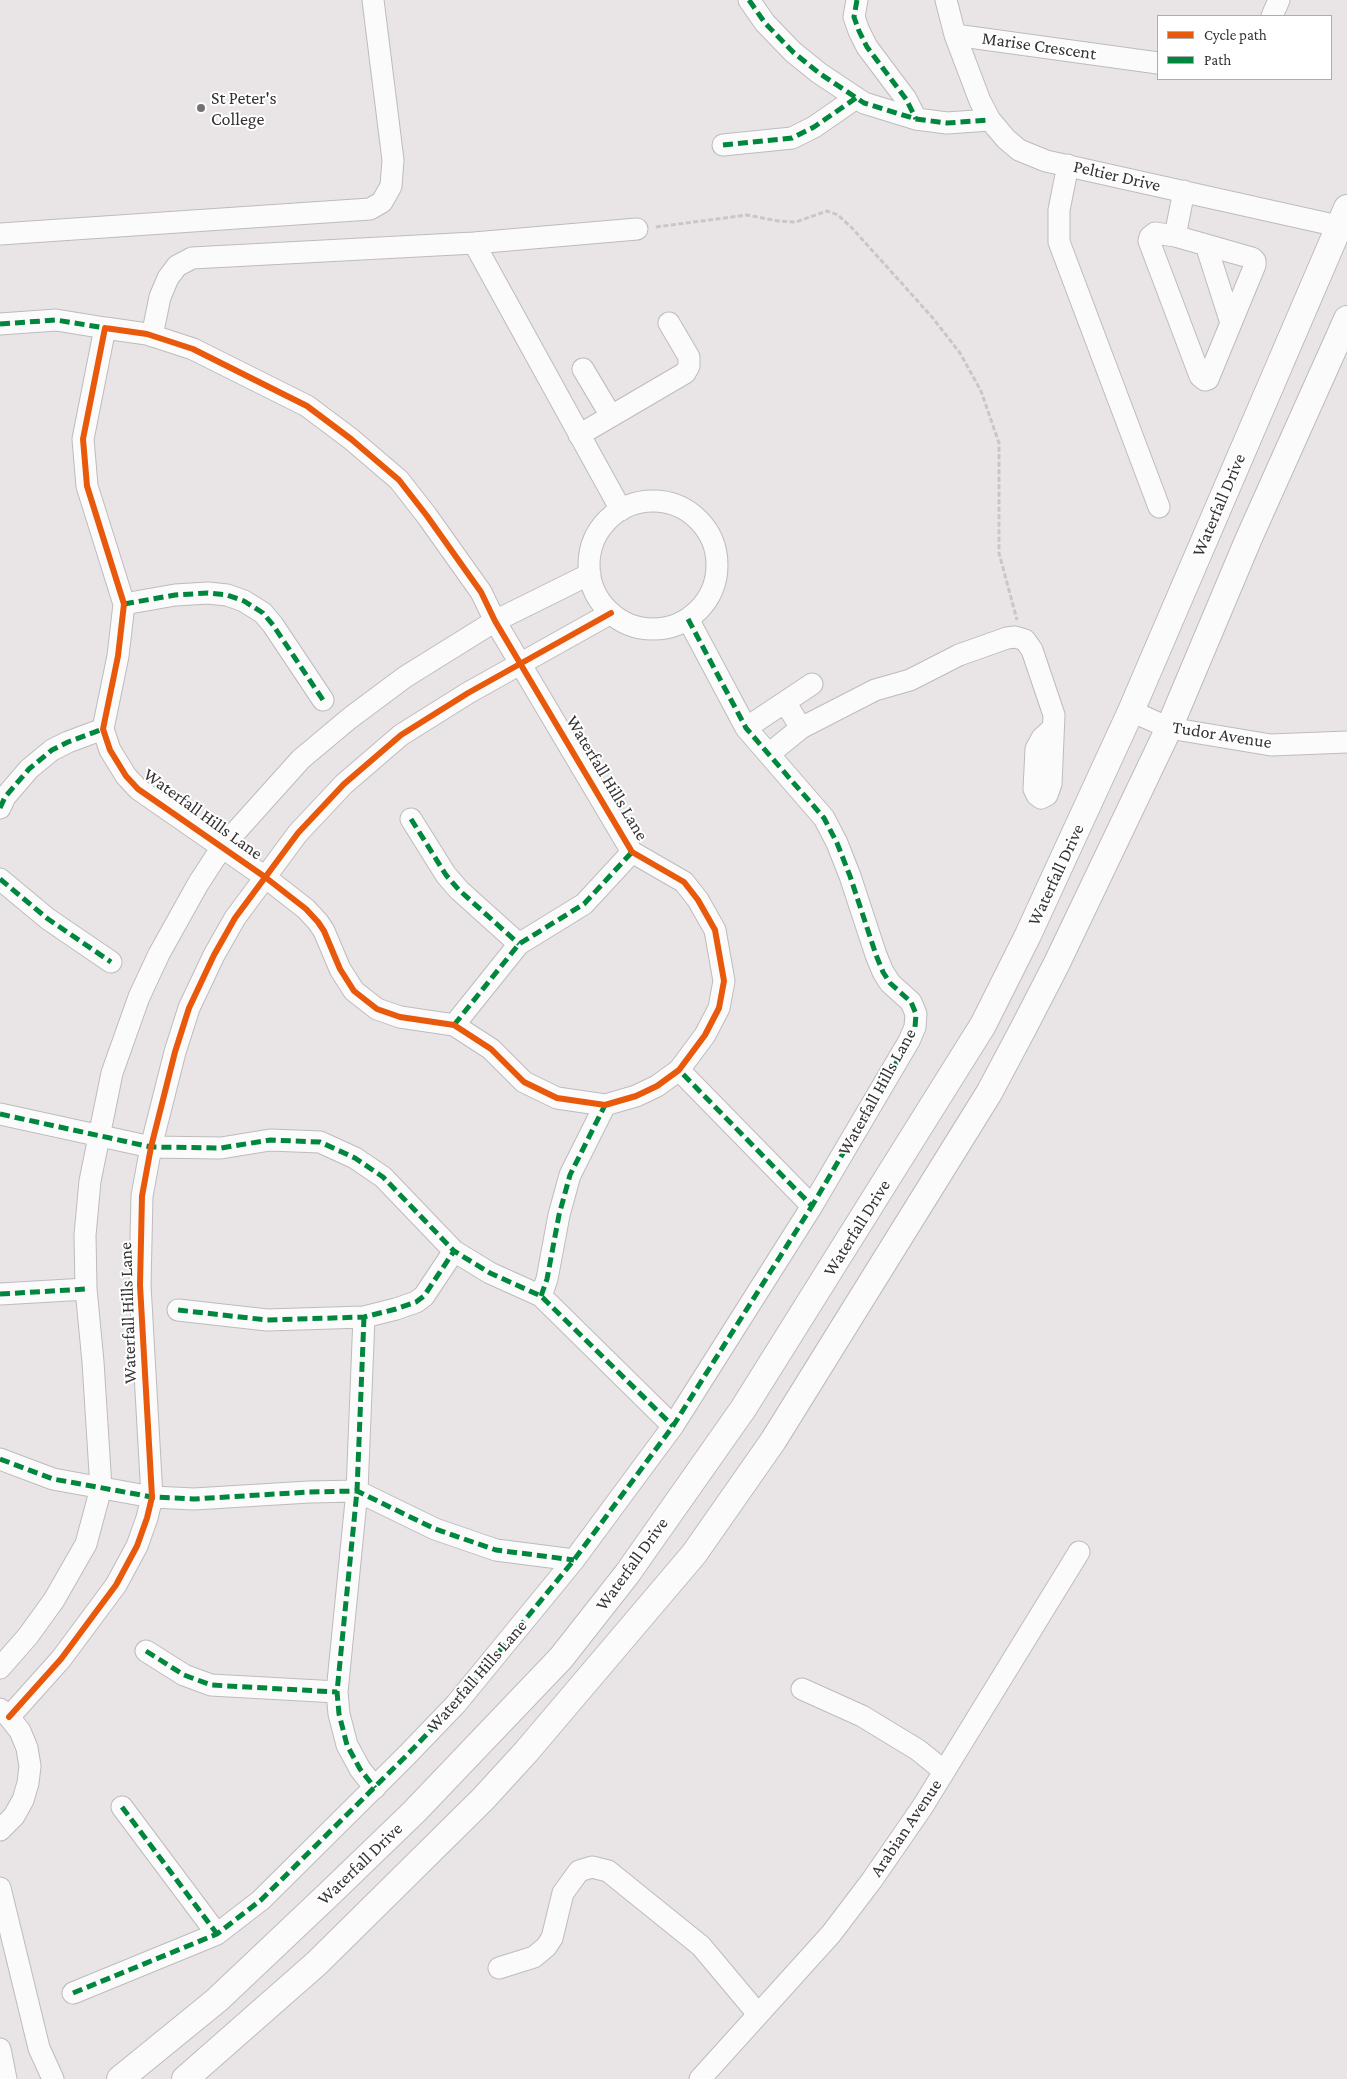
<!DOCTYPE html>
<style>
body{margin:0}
#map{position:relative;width:1347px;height:2079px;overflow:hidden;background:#e9e5e7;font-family:"Crimson Pro",serif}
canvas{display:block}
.legend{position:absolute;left:1157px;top:15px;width:175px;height:65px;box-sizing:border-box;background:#fff;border:1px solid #aeadad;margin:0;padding:6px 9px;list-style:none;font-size:15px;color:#353233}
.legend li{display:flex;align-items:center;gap:10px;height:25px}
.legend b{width:25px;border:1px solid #aeadad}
</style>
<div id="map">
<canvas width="1347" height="2079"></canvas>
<ul class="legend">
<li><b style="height:6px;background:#e8590c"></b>Cycle path</li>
<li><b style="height:6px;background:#00873e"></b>Path</li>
</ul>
</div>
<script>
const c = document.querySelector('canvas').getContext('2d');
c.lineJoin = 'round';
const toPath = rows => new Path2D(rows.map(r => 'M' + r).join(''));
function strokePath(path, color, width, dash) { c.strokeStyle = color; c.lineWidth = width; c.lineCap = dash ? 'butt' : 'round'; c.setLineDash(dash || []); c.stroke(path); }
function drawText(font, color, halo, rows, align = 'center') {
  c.font = font + ' "Crimson Pro",serif'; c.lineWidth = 4; c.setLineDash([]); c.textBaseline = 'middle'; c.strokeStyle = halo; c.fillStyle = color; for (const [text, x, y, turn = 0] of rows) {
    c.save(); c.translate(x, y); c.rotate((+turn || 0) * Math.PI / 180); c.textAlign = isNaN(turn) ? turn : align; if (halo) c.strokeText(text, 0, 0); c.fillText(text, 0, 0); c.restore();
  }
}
const minor = toPath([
 [749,0,765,23,793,52,819,73,864,103,916,119,947,123,990,120],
 [857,0,854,17,859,31,867,47,906,99,916,119],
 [946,0,955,35,1158,63],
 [1272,16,1279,0],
 [955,35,980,101,990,120,1006,139,1019,150,1046,161,1347,228],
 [723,145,792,138,814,127,856,98],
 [1068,165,1059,210,1059,242,1159,507],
 [0,234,370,209,382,202,391,186,393,160,373,0],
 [1175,236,1252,258,1255,261,1255,265,1208,379,1205,380,1200,376,1149,241,1150,237,1155,233,1175,236,1184,191],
 [474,243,621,510],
 [1206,245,1231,323],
 [0,324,56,320,105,328],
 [105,328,147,334,193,349,307,406,351,439,399,480,427,516,481,592,495,621,632,852,684,882,698,900,715,930,724,981,719,1008,705,1035,679,1070,657,1086,636,1096,605,1105,557,1098,524,1082,491,1049,454,1025,400,1017,377,1009,354,991,340,969,324,931,318,922,306,909,265,877,138,789,126,776,110,750,103,729,118,656,124,604,87,486,83,439,105,328],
 [152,336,160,297,168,278,177,266,192,258,474,243,637,229],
 [583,369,611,416],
 [579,435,685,373,689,366,689,357,669,323],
 '589 565a64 64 0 1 1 128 0a64 64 0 1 1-128 0Z',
 [124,604,175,595,208,593,227,595,244,601,263,613,273,625,323,700],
 [688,619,746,728,824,818,837,843,850,876,876,955,883,972,890,983,911,1002,916,1014,915,1027,909,1041,812,1206],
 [1131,711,1169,728,1271,745,1347,742],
 [746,728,785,702],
 [801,728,875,690,910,680,959,655,1007,638,1015,637,1025,640,1032,650,1054,715,1051,784,1047,795,1041,798,1037,795,1034,789,1036,749,1042,738,1053,728],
 [769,754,801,728,785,702,812,684],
 [0,808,5,797,29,769,52,750,68,742,103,729],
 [411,819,446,875,459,890,519,944],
 [0,879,48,919,111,962],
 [454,1025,519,944,584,904,632,852],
 [0,1114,151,1147,221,1148,270,1140,320,1142,355,1158,383,1177,454,1251],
 [0,1294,86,1289],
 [541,1296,547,1279,559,1215,570,1175,605,1105],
 [178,1310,267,1320,364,1317,396,1309,416,1302,424,1296,454,1251,490,1273,541,1296,673,1426],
 [364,1317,357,1491,337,1692,339,1714,347,1745,360,1769,375,1788],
 [0,1459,53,1479,152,1497,194,1499,309,1492,357,1491,435,1529,496,1550,574,1560],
 [146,1651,184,1675,211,1685,337,1692],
 [0,1668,28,1636,54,1600,86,1544,101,1488,93,1362,86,1289,85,1235,90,1181,112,1073,139,997,159,954,198,884,222,847,301,759,350,718,405,677,495,621,590,574],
 [802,1689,862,1716,918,1750,944,1771],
 [0,1709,9,1717,20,1731,27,1748,30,1766,28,1783,23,1800,14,1816,0,1830],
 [9,1717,61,1659,116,1585,137,1546,147,1518,152,1497,140,1285,142,1196,151,1147,175,1052,189,1008,214,955,235,918,298,833,344,784,401,735,468,693,611,613],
 [122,1807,217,1934],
 [0,1888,39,2048,53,2079],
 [499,1968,534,1957,546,1947,552,1938,563,1893,579,1871,592,1867,608,1871,701,1946,758,2014],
 [73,1993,217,1934,261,1900,407,1755,456,1704,574,1560,673,1426,812,1206,679,1070],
 [0,2049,6,2079],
 [700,2079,831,1934,872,1880,923,1806,1079,1552]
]);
const major = toPath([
 [120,2079,217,2000,329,1894,414,1812,561,1658,627,1574,743,1409,983,1025,1028,935,1131,711,1347,208],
 [185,2079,317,1963,483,1799,526,1752,694,1554,773,1441,989,1093,1023,1029,1056,965,1169,728,1249,538,1347,319]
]);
strokePath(minor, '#bebbbc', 23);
strokePath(major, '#bebbbc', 28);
strokePath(toPath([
 [656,227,747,215,778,221,796,222,827,211,838,215,852,228,932,317,960,353,981,391,999,443,999,553,1017,620]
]), '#c8c7c7', 3, [5, 2.5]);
strokePath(minor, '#fcfbfb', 21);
strokePath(major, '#fcfbfb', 26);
strokePath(toPath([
 [749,0,765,23,793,52,819,73,864,103,916,119,947,123,990,120],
 [857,0,854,17,859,31,867,47,906,99,916,119],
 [723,145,792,138,814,127,856,98],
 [0,324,56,320,105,328],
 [124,604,175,595,208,593,227,595,244,601,263,613,273,625,323,700],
 [688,619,746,728,824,818,837,843,850,876,876,955,883,972,890,983,911,1002,916,1014,915,1027,909,1041,812,1206],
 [0,808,5,797,29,769,52,750,68,742,103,729],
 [411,819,446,875,459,890,519,944],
 [0,879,48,919,111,962],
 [454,1025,519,944,584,904,632,852],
 [0,1114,151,1147,221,1148,270,1140,320,1142,355,1158,383,1177,454,1251],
 [0,1294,86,1289],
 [541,1296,547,1279,559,1215,570,1175,605,1105],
 [178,1310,267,1320,364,1317,396,1309,416,1302,424,1296,454,1251,490,1273,541,1296,673,1426],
 [364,1317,357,1491,337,1692,339,1714,347,1745,360,1769,375,1788],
 [0,1459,53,1479,152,1497,194,1499,309,1492,357,1491,435,1529,496,1550,574,1560],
 [146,1651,184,1675,211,1685,337,1692],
 [122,1807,217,1934],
 [73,1993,217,1934,261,1900,407,1755,456,1704,574,1560,673,1426,812,1206,679,1070]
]), '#00873e', 5, [10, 5]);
strokePath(toPath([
 [105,328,147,334,193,349,307,406,351,439,399,480,427,516,481,592,495,621,632,852,684,882,698,900,715,930,724,981,719,1008,705,1035,679,1070,657,1086,636,1096,605,1105,557,1098,524,1082,491,1049,454,1025,400,1017,377,1009,354,991,340,969,324,931,318,922,306,909,265,877,138,789,126,776,110,750,103,729,118,656,124,604,87,486,83,439,105,328],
 [9,1717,61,1659,116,1585,137,1546,147,1518,152,1497,140,1285,142,1196,151,1147,175,1052,189,1008,214,955,235,918,298,833,344,784,401,735,468,693,611,613]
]), '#e8590c', 6);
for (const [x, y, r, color] of [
 [201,108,5,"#747172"]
]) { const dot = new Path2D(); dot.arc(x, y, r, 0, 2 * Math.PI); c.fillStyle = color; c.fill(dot); strokePath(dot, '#fff', 2); }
drawText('18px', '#353233', '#fff', [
 ["Marise Crescent",1039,46,8],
 ["Peltier Drive",1117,176,13],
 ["Waterfall Drive",1219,505,-67],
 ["Tudor Avenue",1222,735,9],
 ["Waterfall Hills Lane",607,778,59],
 ["Waterfall Hills Lane",203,814,36],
 ["Waterfall Drive",1056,875,-65],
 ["Waterfall Hills Lane",877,1092,-61],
 ["Waterfall Drive",857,1228,-58],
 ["Waterfall Hills Lane",128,1313,-92],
 ["Waterfall Drive",632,1564,-54],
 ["Waterfall Hills Lane",477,1676,-49],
 ["Arabian Avenue",906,1828,-56],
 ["Waterfall Drive",360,1864,-44]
]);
drawText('18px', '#353233', '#fff', [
 ["St Peter's",211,98],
 ["College",211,119]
], 'left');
</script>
